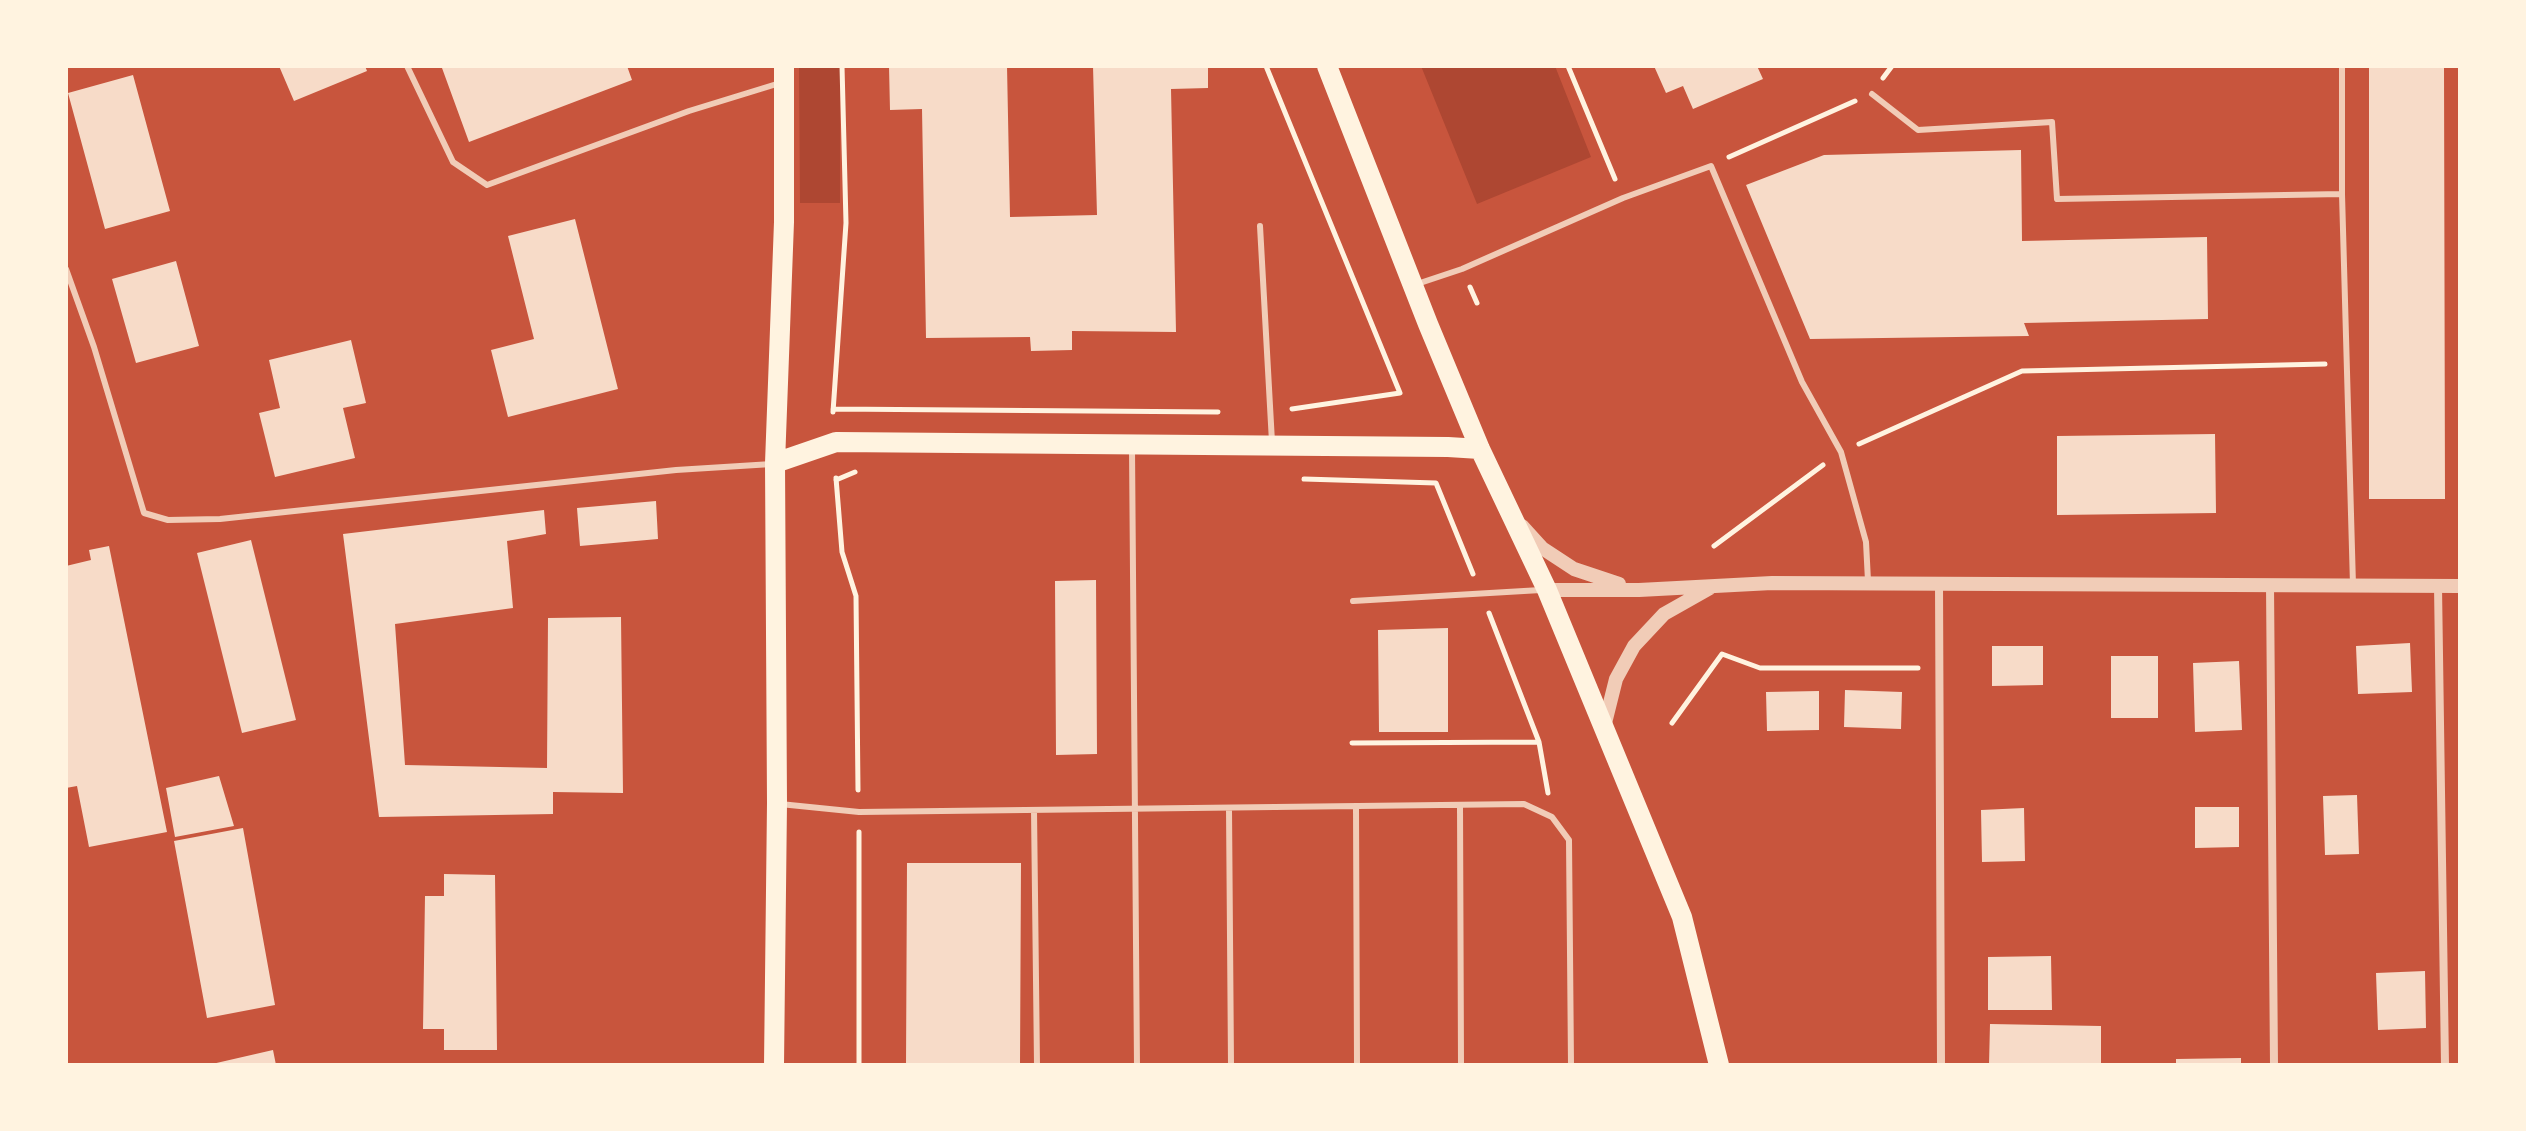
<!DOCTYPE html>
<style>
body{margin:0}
#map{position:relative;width:2526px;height:1131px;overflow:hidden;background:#c8553d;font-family:Mulish,sans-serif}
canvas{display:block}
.frame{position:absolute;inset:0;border:68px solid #fff3e0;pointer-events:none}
</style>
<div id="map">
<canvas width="2526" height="1131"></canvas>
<div class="frame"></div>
</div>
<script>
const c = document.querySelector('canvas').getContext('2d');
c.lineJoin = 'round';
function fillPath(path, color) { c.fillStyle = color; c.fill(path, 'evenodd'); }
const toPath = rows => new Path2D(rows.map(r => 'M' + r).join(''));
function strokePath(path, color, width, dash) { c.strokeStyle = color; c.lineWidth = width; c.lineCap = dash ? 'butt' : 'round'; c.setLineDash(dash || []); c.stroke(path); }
fillPath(toPath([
 [799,66,840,66,840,203,800,203],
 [1421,66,1555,66,1591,157,1477,204]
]), '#ae4732');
fillPath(toPath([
 [279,66,365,66,367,71,294,101],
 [447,66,627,66,632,80,469,142,442,68],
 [889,66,1007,66,1010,217,1097,215,1093,66,1208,66,1208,88,1171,89,1176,332,1072,331,1072,350,1031,351,1030,337,926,338,922,109,890,110],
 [1654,66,1757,66,1763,79,1693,109,1683,86,1666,93],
 [2369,66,2444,66,2445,499,2369,499],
 [133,75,170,211,105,229,68,93],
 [2021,150,2022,241,2207,237,2208,319,2024,323,2029,336,1810,339,1746,185,1824,155],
 [575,219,618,389,508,417,491,350,534,339,508,236],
 [176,261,199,346,136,363,112,279],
 [351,340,366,403,343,408,355,458,275,477,259,413,280,408,269,360],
 [2215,434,2216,513,2057,515,2057,436],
 [656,501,658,539,580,546,577,508],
 [544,510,546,534,507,541,513,608,395,624,405,765,547,768,548,618,621,617,623,793,553,792,553,814,379,817,343,534],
 [251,540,296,720,242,733,197,553],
 [109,546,167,832,89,847,77,786,66,788,66,566,91,560,89,550],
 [1096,580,1097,754,1056,755,1055,581],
 [1448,628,1448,732,1379,732,1378,630],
 [2410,643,2412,692,2358,694,2356,646],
 [1992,646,2043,646,2043,685,1992,686],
 [2111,656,2158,656,2158,718,2111,718],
 [2239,661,2242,730,2195,732,2193,663],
 [1845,690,1902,692,1901,729,1844,727],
 [1819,691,1819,730,1767,731,1766,692],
 [219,776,234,826,175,837,166,788],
 [2357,795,2359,854,2325,855,2323,796],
 [2195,807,2239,807,2239,847,2195,848],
 [2024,808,2025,861,1982,862,1981,810],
 [243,828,275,1005,207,1018,174,841],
 [907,863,1021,863,1020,1065,906,1065],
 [444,874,495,875,497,1050,444,1050,444,1029,423,1029,425,896,444,896],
 [2051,956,2052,1010,1988,1010,1988,957],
 [2425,971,2426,1028,2378,1030,2376,973],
 [1990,1024,2101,1026,2101,1065,1989,1065],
 [273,1050,276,1065,212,1065,212,1064],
 [2241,1058,2241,1065,2176,1065,2176,1059]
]), '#f7dbc8');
strokePath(toPath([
 [1266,66,1400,393,1292,409],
 [1568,66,1615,179],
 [1883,78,1892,66],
 [1729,157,1855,101],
 [1470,287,1477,303],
 [833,409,1218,412],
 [833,412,846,223,842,66],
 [1859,444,2022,371,2325,364],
 [836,478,842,552,856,596,858,790],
 [1304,479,1436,483,1473,574],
 [836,480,855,472],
 [1714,546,1823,465],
 [1672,723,1722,654,1760,668,1918,668],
 [1539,742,1548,793],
 [1352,743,1539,742,1489,613],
 [859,832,859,1065]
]), '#fff3e0', 5);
strokePath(toPath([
 [407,66,453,162,487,185,689,111,780,83],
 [2342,66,2342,194,2353,585],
 [1872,94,1918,130,2052,122,2057,199,2342,194],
 [1260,226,1272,442],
 [66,269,94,347,144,513,168,520,220,519,676,470,772,464],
 [1417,284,1462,269,1623,198,1711,166,1802,382,1841,452,1866,542,1868,581],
 [1132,449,1137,1065],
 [1353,601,1541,590],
 [780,804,859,812,1524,804,1552,817,1569,840,1571,1065],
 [1460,805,1461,1065],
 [1356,806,1357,1065],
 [1229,808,1231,1065],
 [1034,810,1037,1065]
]), '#f1ccb7', 6);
strokePath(toPath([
 [1939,584,1941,1065],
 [2270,586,2274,1065],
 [2438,586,2445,1065]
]), '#f1ccb7', 8);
strokePath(toPath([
 [1522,526,1542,548,1574,569,1619,584],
 [1547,590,1639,590,1772,583,2460,586],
 [1604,727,1616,679,1634,646,1664,614,1710,588]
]), '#f1ccb7', 14);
strokePath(toPath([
 [1327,66,1428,324,1480,449,1547,590,1682,917,1719,1065],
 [775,463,836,442,1448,447,1480,449],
 [774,1065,777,803,775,463,784,222,784,66]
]), '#fff3e0', 20);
</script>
